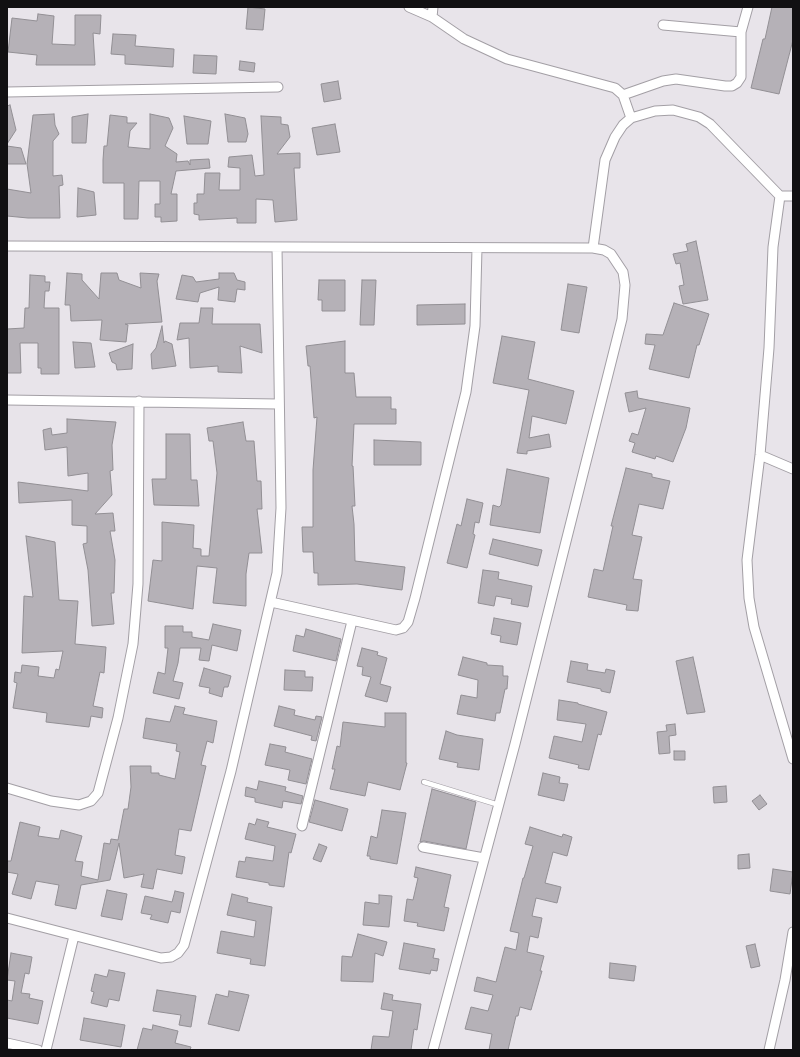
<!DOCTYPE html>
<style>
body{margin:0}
#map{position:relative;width:800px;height:1057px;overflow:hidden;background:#e8e4ea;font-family:Georgia,serif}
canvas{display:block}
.frame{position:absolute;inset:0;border:8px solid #111012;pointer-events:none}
</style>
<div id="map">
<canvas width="800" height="1057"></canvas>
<div class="frame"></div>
</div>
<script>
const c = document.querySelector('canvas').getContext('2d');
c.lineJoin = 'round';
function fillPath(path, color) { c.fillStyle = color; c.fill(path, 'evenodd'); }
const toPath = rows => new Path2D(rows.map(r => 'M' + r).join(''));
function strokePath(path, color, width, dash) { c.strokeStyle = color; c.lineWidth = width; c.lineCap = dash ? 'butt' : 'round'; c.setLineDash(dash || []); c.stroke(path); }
const building = toPath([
 [248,7,265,9,263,30,246,29,248,7],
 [772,7,793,7,793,40,779,94,751,88,763,39,765,39,772,7],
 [38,14,54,16,52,44,75,45,75,15,101,15,100,34,93,33,95,65,36,65,37,55,8,52,12,18,37,21,38,14],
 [113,34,136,35,135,46,174,49,173,67,125,64,125,55,111,54,113,34],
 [194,55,217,56,216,74,193,73,194,55],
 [240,61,255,63,254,72,239,70,240,61],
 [338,81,341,99,324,102,321,84,338,81],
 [10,105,16,130,7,144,7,106,10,105],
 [54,114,55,125,59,134,53,141,53,176,62,175,63,185,59,186,60,218,28,218,7,216,7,189,31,193,27,164,33,115,54,114],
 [88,114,86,143,72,143,72,117,88,114],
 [150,114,169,118,173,128,165,146,177,154,176,162,188,161,190,165,190,160,209,159,210,168,176,171,171,194,177,194,177,221,161,222,161,217,155,217,155,204,160,204,160,181,139,181,138,219,124,219,124,183,103,183,103,160,104,146,107,146,110,115,127,117,127,123,137,123,130,131,128,147,150,149,150,114],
 [225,114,245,118,248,134,246,142,228,142,225,114],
 [184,116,211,121,208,144,187,144,184,116],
 [261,116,281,117,281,124,288,125,290,137,277,154,300,153,300,168,294,168,297,220,275,222,273,200,256,199,256,223,237,223,237,218,199,220,199,215,194,214,194,203,197,203,197,194,204,194,205,173,220,173,219,190,240,190,240,168,228,167,229,157,252,155,255,176,264,175,261,116],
 [335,124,340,152,317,155,312,128,335,124],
 [7,146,21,148,26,164,7,164,7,146],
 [78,188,94,192,96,215,77,217,78,188],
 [696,241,708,300,683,304,679,286,684,285,680,263,676,264,673,254,688,251,686,244,696,241],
 [67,273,82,274,82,280,99,299,101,273,117,273,119,280,141,288,140,273,159,274,157,281,162,322,125,324,128,325,126,342,100,340,102,320,71,321,70,305,65,305,67,273],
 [219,273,234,273,237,280,245,282,245,290,237,289,235,302,218,300,219,287,200,293,198,302,176,299,182,275,193,277,196,282,219,279,219,273],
 [30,275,45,276,45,282,50,282,49,291,45,291,44,308,59,308,59,374,41,374,41,368,38,368,38,343,20,343,21,373,7,373,7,329,24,328,25,308,29,308,30,275],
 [319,280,345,280,345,311,322,311,322,300,318,300,319,280],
 [362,280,376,280,374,325,360,325,362,280],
 [568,284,587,287,579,333,561,330,568,284],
 [674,303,709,314,699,345,697,345,689,378,649,369,655,345,645,344,646,334,663,335,674,303],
 [465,304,465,324,417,325,417,305,465,304],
 [201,308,213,308,212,324,260,324,262,353,240,346,242,373,218,372,218,366,190,368,189,338,177,340,180,323,199,323,201,308],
 [162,326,164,343,165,341,172,344,176,366,152,369,151,354,156,348,162,326],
 [502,336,535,342,528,379,574,391,566,424,532,416,529,438,549,434,551,447,527,451,527,454,517,453,529,390,493,383,502,336],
 [345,341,345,373,354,373,356,397,391,397,391,409,396,409,396,424,354,424,352,466,353,466,355,506,352,506,354,524,355,561,405,567,402,590,357,584,318,585,318,573,314,573,313,552,303,552,302,527,313,527,313,470,317,417,314,418,310,366,308,366,306,346,345,341],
 [73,342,91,343,95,367,75,368,73,342],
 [133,344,132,369,117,370,116,364,112,362,109,353,133,344],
 [637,391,638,398,690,408,686,428,673,462,656,456,655,459,632,452,635,443,629,441,632,433,638,435,646,408,629,412,625,393,637,391],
 [67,419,116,422,112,445,113,470,110,471,112,495,95,514,113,513,115,531,110,531,115,560,114,593,111,593,114,624,92,626,88,570,83,544,87,543,87,526,72,525,72,500,19,503,18,482,88,491,88,473,68,476,67,447,45,450,43,430,51,428,52,435,67,433,67,419],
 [243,422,246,441,254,441,257,481,261,481,262,509,257,509,262,553,249,553,246,574,246,606,213,603,217,568,197,566,193,609,148,601,153,560,162,561,162,522,194,525,193,548,201,549,201,556,209,556,217,473,213,441,209,441,207,428,243,422],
 [166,434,190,434,191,480,197,480,199,506,154,505,152,479,166,479,166,434],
 [374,440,421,442,421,465,374,465,374,440],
 [626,468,652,474,652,477,670,481,663,509,639,504,632,535,642,537,633,579,642,580,638,611,626,610,627,605,588,597,594,569,603,571,613,526,611,526,626,468],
 [507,469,549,478,540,533,490,525,493,505,499,507,501,505,507,469],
 [467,499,483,503,479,523,475,522,473,534,475,535,467,568,447,563,457,524,461,526,467,499],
 [26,536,55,542,59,600,78,601,75,644,106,647,104,673,100,672,93,706,103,708,102,718,91,716,89,727,46,722,47,713,13,708,17,683,14,682,15,672,21,673,22,665,39,667,38,676,54,678,56,669,59,670,63,651,22,653,24,596,33,597,26,536],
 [493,539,542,550,538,566,489,554,493,539],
 [483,570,499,572,498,579,532,586,528,607,511,604,512,599,496,596,494,606,478,603,483,570],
 [494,618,521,623,517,645,500,642,501,636,491,634,494,618],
 [213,624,241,630,237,651,212,645,209,661,199,660,201,648,180,648,178,663,173,681,183,683,179,699,153,693,158,672,165,674,168,648,165,648,165,626,183,626,183,632,192,632,192,637,209,640,213,624],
 [306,629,341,639,336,661,293,651,296,635,304,637,306,629],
 [362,648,378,652,377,655,387,658,380,684,391,687,387,702,365,696,371,677,362,675,363,667,357,666,362,648],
 [463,657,487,663,487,665,503,666,503,676,508,676,507,689,505,689,500,713,496,713,495,721,457,714,461,695,477,698,478,680,458,675,463,657],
 [693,657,705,712,687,714,676,661,693,657],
 [571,661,588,664,587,670,605,673,606,669,615,671,610,693,601,691,601,689,567,682,571,661],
 [204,668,231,676,228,687,224,687,222,697,209,693,210,688,199,686,204,668],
 [285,670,305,671,305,677,313,677,312,691,284,690,285,670],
 [559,700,578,703,578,704,607,712,601,735,598,734,589,770,578,768,579,765,549,758,554,736,582,742,586,724,557,720,559,700],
 [175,706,185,708,183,714,217,721,213,743,207,741,201,765,206,766,191,831,179,829,175,855,185,857,182,874,157,869,153,889,141,887,144,874,124,878,119,843,110,880,81,885,76,909,55,905,59,885,36,881,31,899,12,894,18,874,7,872,7,861,11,861,20,822,40,827,38,836,59,839,61,830,82,836,75,861,83,862,81,876,98,880,104,843,110,844,111,839,118,840,124,809,128,809,131,787,130,766,151,766,151,773,159,773,159,775,175,779,180,752,176,751,177,744,143,738,146,718,170,722,175,706],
 [279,706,295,710,294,715,315,720,316,716,322,717,316,741,311,740,312,736,274,726,279,706],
 [385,713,406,713,406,763,407,763,400,790,368,782,365,796,330,789,335,769,332,769,337,746,340,747,343,722,385,727,385,713],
 [675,724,676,735,669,736,670,753,659,754,657,732,667,731,666,725,675,724],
 [446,731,457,735,483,739,479,770,457,767,458,763,439,759,446,731],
 [270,744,286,747,285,752,312,759,306,784,288,780,290,770,265,765,270,744],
 [674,751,685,751,685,760,674,760,674,751],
 [543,773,560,777,559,783,568,784,564,801,538,795,543,773],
 [259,781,286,787,285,791,303,796,301,804,283,801,282,808,255,802,255,798,245,796,246,787,257,790,259,781],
 [726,786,727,802,714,803,713,787,726,786],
 [432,789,476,802,466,849,424,841,420,842,432,789],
 [760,795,767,804,759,810,752,801,760,795],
 [315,800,348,809,342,831,309,822,315,800],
 [382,810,406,813,397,864,370,859,370,856,367,856,371,836,377,838,382,810],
 [257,819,269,822,267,827,296,834,291,853,289,852,284,887,269,885,269,883,236,877,239,861,245,862,246,857,273,861,275,846,245,839,249,823,255,825,257,819],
 [530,827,562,837,563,834,572,837,567,856,553,852,545,883,561,887,557,903,536,898,532,916,542,918,538,938,530,936,527,952,544,956,540,971,542,971,531,1010,520,1007,518,1016,516,1016,508,1050,489,1050,492,1034,465,1029,471,1007,488,1011,493,995,474,991,477,977,496,982,505,947,516,950,519,933,510,931,523,878,524,878,533,846,525,844,530,827],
 [319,844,327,847,321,862,313,859,319,844],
 [749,854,750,868,738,869,738,855,749,854],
 [416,867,451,875,444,907,449,908,444,931,417,926,418,923,404,921,407,899,413,900,418,878,414,877,416,867],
 [773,869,793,872,790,894,770,891,773,869],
 [107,890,127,894,122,920,101,916,107,890],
 [175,891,184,893,180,913,171,911,168,923,150,919,152,915,141,913,145,896,172,902,175,891],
 [232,894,248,898,247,902,272,907,265,966,250,964,251,959,217,953,221,931,254,937,256,921,227,915,232,894],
 [379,895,392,896,389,927,363,925,365,902,379,904,379,895],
 [358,934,387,942,383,956,375,953,373,982,341,981,342,956,352,957,358,934],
 [404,943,435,949,433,958,439,959,437,971,431,970,430,974,399,969,404,943],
 [755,944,760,966,751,968,746,946,755,944],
 [11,953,32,957,29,974,25,973,21,993,30,994,29,998,43,1001,38,1024,7,1018,7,1000,12,1001,15,981,7,980,11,953],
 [610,963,636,966,634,981,609,978,610,963],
 [109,970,125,973,119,1001,109,999,107,1007,91,1003,94,992,91,991,95,974,107,977,109,970],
 [157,990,196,996,191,1027,179,1025,181,1015,153,1011,157,990],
 [229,991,249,995,239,1031,208,1024,216,994,228,997,229,991],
 [384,993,393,995,392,1000,421,1004,417,1030,414,1029,411,1050,371,1050,373,1036,389,1037,393,1011,381,1009,384,993],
 [84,1018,125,1025,121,1047,80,1040,84,1018],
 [153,1025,178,1031,175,1043,191,1047,190,1050,137,1050,143,1028,152,1030,153,1025]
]);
fillPath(building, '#b5b1b7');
strokePath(building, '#928f94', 1);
const lane = toPath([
 [424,782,499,805]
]);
const street = toPath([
 [409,7,432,17],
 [433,7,432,17,464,39,507,59,615,88,623,95,631,118],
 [663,25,741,32],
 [7,92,278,87],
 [623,95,663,81,676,79,725,86,732,86,737,83,741,77,741,32,748,7],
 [780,196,773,247,769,348,760,455,747,560,749,598,754,627,793,759],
 [7,246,593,248,604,250,611,254,623,272,625,285,622,319,515,744,433,1050],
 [593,248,605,160,615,137,623,125,631,118,655,111,673,110,699,117,710,124,780,196,793,196],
 [7,400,278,404],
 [760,455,793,469],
 [271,602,396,630,403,628,408,622,415,598,466,392,475,326,477,248],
 [7,788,51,801,79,805,91,801,98,793,118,718,133,644,138,584,139,401],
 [302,826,352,621],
 [423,847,484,858],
 [7,918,161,958,171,957,178,953,184,945,231,771,277,573,281,508,277,247],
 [7,1043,38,1050],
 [46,1050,74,936],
 [769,1050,785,980,793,932]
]);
strokePath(lane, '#a39fa5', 6);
strokePath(street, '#a39fa5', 11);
strokePath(lane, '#fff', 4.5);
strokePath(street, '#fff', 9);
</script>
